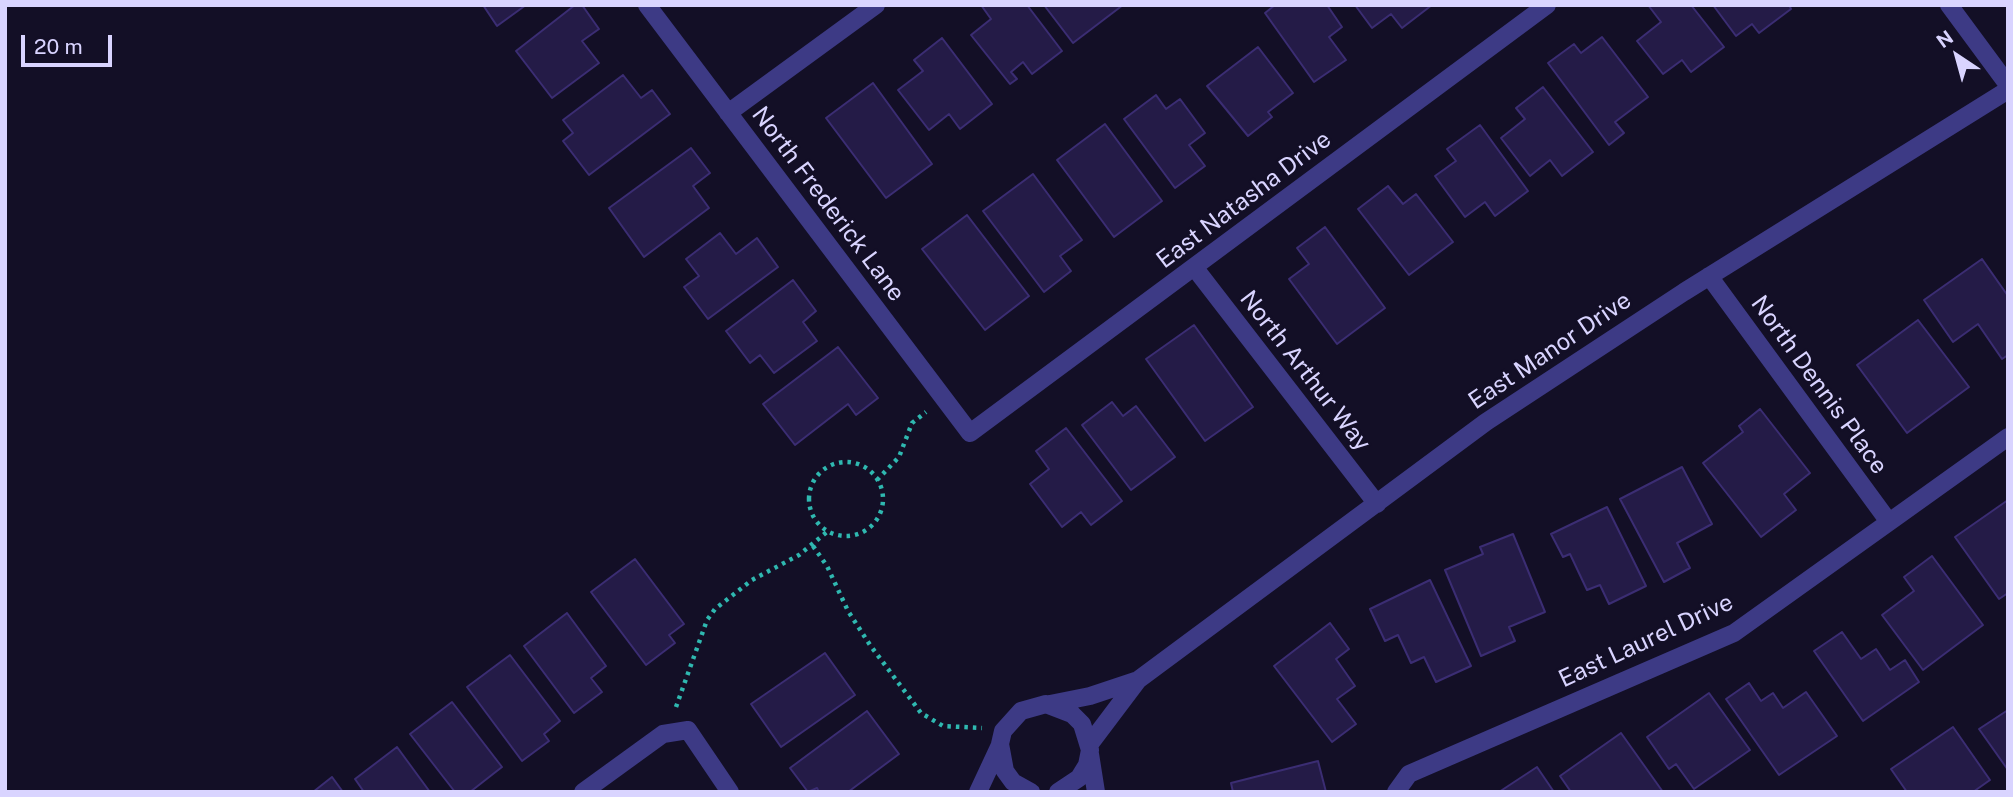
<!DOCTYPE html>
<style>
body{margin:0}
#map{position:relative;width:2013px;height:797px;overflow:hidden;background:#130f26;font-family:"Public Sans",sans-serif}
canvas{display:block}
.frame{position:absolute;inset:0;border:7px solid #d9d4ff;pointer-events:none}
.north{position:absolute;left:1922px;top:21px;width:70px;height:70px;-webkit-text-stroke:5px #130f26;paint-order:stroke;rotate:324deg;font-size:19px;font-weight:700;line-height:28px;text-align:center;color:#d9d4ff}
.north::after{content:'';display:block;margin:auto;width:24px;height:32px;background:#d9d4ff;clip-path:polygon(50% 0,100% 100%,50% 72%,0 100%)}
.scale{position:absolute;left:21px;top:35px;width:91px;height:32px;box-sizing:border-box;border:4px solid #d9d4ff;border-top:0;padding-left:9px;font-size:21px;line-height:24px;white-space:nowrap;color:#d9d4ff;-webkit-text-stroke:5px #130f26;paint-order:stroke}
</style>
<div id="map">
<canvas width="2013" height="797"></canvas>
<div class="frame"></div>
<div class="north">N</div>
<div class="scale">20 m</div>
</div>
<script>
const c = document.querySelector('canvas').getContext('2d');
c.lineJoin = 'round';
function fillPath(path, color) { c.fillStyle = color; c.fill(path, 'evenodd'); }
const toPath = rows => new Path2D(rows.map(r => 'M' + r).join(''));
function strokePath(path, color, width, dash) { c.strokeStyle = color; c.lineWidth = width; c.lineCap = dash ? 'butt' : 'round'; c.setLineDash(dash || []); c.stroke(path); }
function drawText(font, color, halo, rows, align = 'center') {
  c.font = font + ' "Public Sans",sans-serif'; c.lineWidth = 5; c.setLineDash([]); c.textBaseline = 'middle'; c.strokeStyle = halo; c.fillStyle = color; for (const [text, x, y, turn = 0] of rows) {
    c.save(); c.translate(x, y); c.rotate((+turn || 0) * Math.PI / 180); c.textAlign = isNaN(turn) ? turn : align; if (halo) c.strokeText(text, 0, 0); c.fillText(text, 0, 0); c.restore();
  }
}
const building = toPath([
 [483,5,526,5,497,26,483,5],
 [575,5,582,5,599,29,582,41,599,63,552,98,516,51,575,5],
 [981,5,1027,5,1062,51,1032,74,1023,62,1011,72,1017,79,1010,84,971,35,991,19,981,5],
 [1044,5,1123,5,1073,43,1044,5],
 [1275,5,1327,5,1342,27,1329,37,1346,60,1314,82,1265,13,1275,5],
 [1355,5,1432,5,1402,28,1391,14,1372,28,1355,5],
 [1648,5,1691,5,1724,47,1691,72,1682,60,1663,74,1637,41,1661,22,1648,5],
 [1713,5,1789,5,1791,9,1759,33,1752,24,1736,36,1713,5],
 [1602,37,1648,97,1615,122,1624,133,1609,145,1548,63,1574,44,1581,53,1602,37],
 [942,38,992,104,960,129,949,114,929,130,898,90,923,71,914,60,942,38],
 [1258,47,1293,93,1268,112,1272,117,1248,136,1207,86,1258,47],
 [623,75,641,98,652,90,670,114,589,175,563,141,573,133,563,120,623,75],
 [873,83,932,164,886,198,826,118,873,83],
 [1543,87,1593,152,1562,176,1550,160,1530,176,1501,138,1525,119,1516,108,1543,87],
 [1156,95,1166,109,1180,99,1205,133,1189,145,1205,166,1175,188,1124,119,1156,95],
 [1105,124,1162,201,1114,237,1057,160,1105,124],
 [1480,125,1528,191,1495,216,1485,202,1465,217,1435,176,1456,161,1447,149,1480,125],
 [691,148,710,173,693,186,709,208,644,257,609,208,691,148],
 [1033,174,1082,240,1060,256,1071,271,1044,292,983,211,1033,174],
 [1388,186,1403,204,1416,194,1453,242,1409,275,1358,209,1388,186],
 [967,215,1029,296,985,330,922,249,967,215],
 [1325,227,1385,308,1337,344,1289,279,1309,264,1297,248,1325,227],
 [720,233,736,254,757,238,778,267,708,319,684,287,699,276,686,259,720,233],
 [1982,259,2008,296,2008,355,2002,359,1978,324,1953,342,1924,300,1982,259],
 [793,280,816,311,803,322,817,341,774,373,760,355,750,363,726,331,793,280],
 [1918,320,1969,387,1907,433,1857,365,1918,320],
 [1194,325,1253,407,1205,441,1146,359,1194,325],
 [838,347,878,398,856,415,848,404,795,445,763,404,838,347],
 [1112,402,1123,416,1136,406,1175,457,1131,490,1082,425,1112,402],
 [1760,409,1810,473,1784,494,1796,510,1761,537,1703,463,1743,432,1739,426,1760,409],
 [1066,428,1122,501,1091,525,1081,512,1062,527,1030,484,1049,469,1036,451,1066,428],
 [1682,467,1712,524,1677,543,1690,568,1664,582,1620,499,1682,467],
 [2008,500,2008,593,1999,599,1955,537,2008,500],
 [1607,507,1646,586,1609,604,1600,585,1587,590,1570,554,1563,557,1551,534,1607,507],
 [1513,534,1545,612,1509,627,1515,641,1481,656,1445,570,1483,554,1480,547,1513,534],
 [1932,556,1983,625,1923,670,1882,615,1914,591,1904,577,1932,556],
 [635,559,684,624,669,635,675,643,646,665,591,592,635,559],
 [1430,580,1471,666,1436,682,1424,657,1411,663,1398,635,1385,641,1370,609,1430,580],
 [567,613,606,666,591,678,602,692,574,713,524,646,567,613],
 [1330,623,1349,649,1336,659,1355,686,1337,699,1356,724,1332,742,1274,666,1330,623],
 [1842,632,1861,659,1876,649,1890,670,1905,660,1919,682,1863,721,1814,651,1842,632],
 [825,653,855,695,781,747,751,704,825,653],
 [510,655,560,721,544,734,549,741,522,761,467,687,510,655],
 [1749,683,1761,701,1773,693,1783,708,1806,692,1837,736,1779,775,1726,699,1749,683],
 [1709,693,1750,750,1694,789,1676,764,1669,769,1647,737,1709,693],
 [452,702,502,767,470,792,455,792,410,734,452,702],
 [2008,710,2008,770,1979,729,2008,710],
 [867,711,899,754,848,792,819,792,817,788,808,792,790,768,867,711],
 [1953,727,1990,780,1973,792,1907,792,1891,769,1953,727],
 [1621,733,1663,792,1571,792,1560,776,1621,733],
 [397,747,430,792,364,792,355,779,397,747],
 [1318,761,1326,792,1233,792,1231,783,1318,761],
 [1537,767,1554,792,1499,792,1537,767],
 [332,777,343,792,313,792,332,777]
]);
fillPath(building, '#241b47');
strokePath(building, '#3b2d73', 2);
strokePath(toPath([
 '809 499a37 37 0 1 1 74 0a37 37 0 1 1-74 0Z',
 [877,480,899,457,912,423,926,412],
 [813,546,827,566,848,611,870,645,921,713,943,726,982,728],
 [676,707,707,620,715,609,752,580,799,555,828,531]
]), '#2fb8b0', 4.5, [3.5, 5]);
strokePath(toPath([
 [647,5,970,433,1547,5],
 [1949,5,2008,85],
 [728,113,876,5],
 [1194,267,1377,504],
 [1709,276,1889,522],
 [1050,704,1090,696,1138,680],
 [1089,745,1138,680,1486,422,1684,292,2008,90],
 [1090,754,1096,792],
 [583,792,663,734,688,730,730,792],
 [978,792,999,747],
 [1031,792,1013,782,1005,771,1000,744,1003,731,1021,711,1046,704,1072,714,1082,724,1090,750,1087,765,1079,778,1058,792],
 [1396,792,1409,774,1734,633,2008,437]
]), '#3d3a85', 18);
drawText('24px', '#d9d4ff', '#130f26', [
 ["East Natasha Drive",1244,200,-37],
 ["North Frederick Lane",828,204,53],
 ["East Manor Drive",1550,351,-34],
 ["North Arthur Way",1305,371,52],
 ["North Dennis Place",1819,385,54],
 ["East Laurel Drive",1646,641,-25]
]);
</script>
